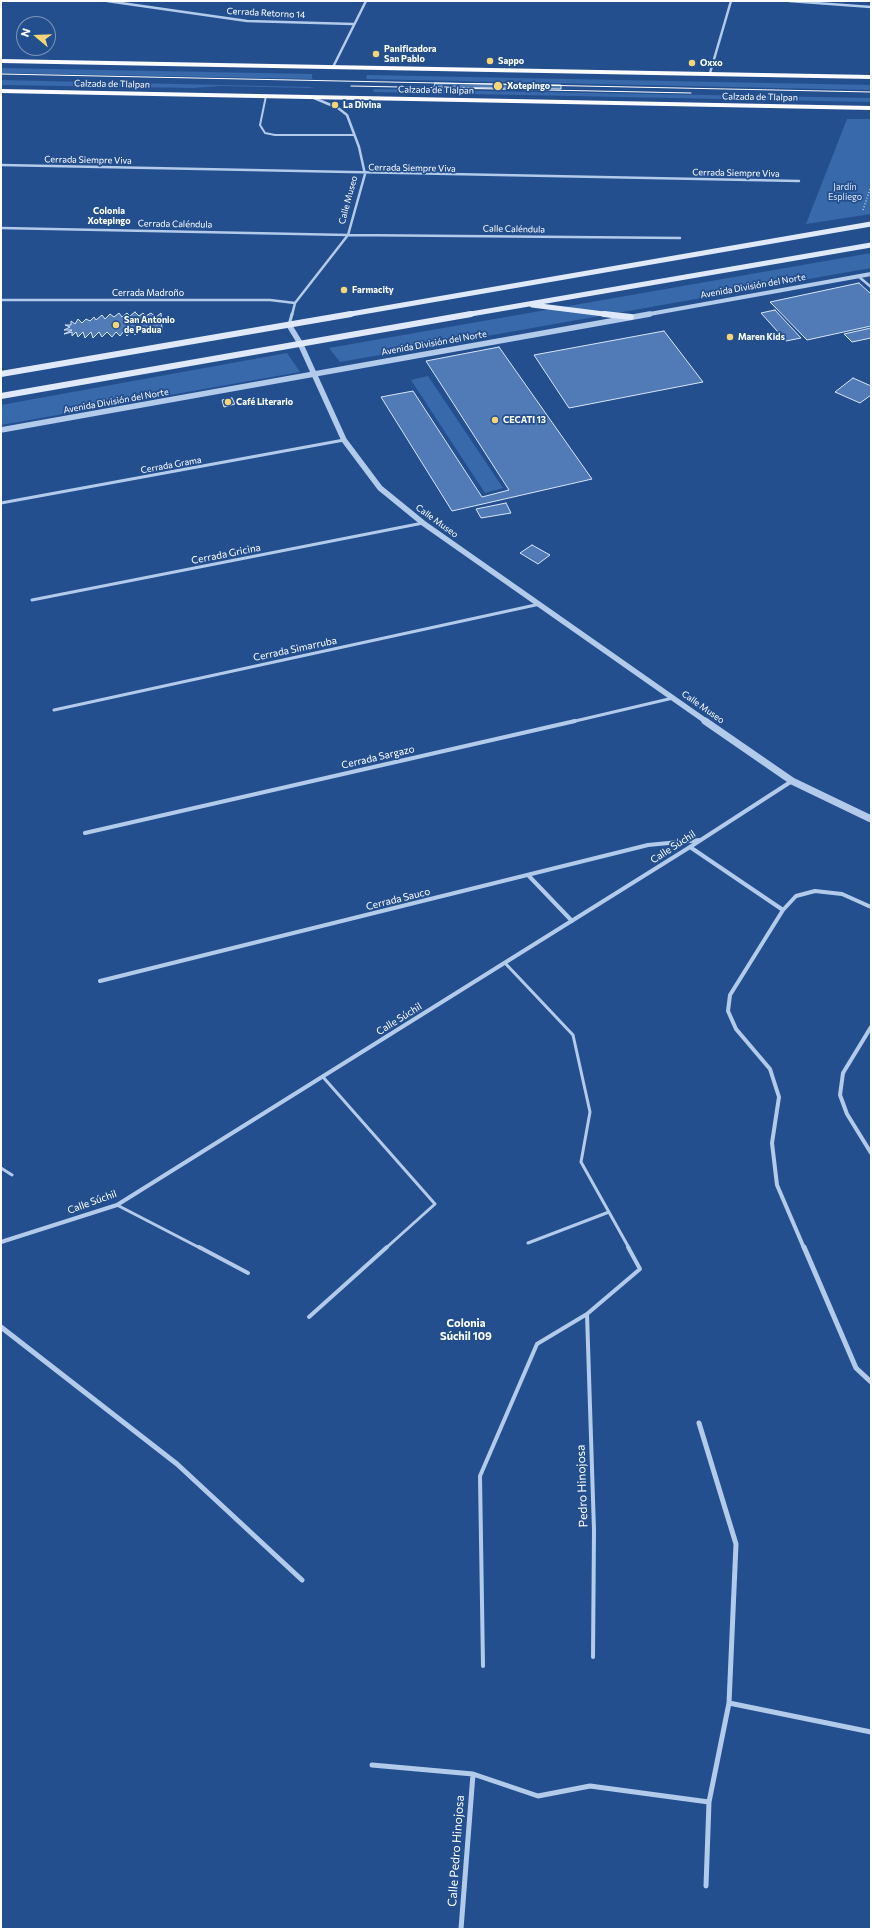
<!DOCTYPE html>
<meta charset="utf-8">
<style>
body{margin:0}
#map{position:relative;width:872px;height:1930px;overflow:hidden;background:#244f8e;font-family:Commissioner,sans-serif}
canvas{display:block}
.frame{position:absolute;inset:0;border:2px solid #fff;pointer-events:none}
.north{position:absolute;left:16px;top:16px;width:40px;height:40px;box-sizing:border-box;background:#244f8e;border:1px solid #7c95bb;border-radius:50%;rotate:289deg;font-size:11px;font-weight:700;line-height:16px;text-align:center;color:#fff}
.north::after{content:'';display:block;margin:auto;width:14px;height:18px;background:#f6d577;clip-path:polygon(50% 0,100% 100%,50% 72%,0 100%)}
</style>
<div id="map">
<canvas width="872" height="1930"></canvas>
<div class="frame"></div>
<div class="north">N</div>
</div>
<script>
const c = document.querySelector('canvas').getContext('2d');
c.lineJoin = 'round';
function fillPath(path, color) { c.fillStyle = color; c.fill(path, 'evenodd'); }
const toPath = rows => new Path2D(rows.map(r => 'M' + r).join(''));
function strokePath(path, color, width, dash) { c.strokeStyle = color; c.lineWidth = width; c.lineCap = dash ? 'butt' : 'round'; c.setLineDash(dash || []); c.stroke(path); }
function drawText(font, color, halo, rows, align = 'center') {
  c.font = font + ' Commissioner,sans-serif'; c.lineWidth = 3.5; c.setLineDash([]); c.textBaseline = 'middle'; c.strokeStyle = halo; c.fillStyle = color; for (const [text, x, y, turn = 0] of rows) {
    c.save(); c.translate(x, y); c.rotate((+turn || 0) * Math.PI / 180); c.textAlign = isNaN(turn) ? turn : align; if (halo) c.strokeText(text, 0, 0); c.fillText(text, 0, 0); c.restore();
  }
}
fillPath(toPath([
 [1,68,312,74,312,79,1,73],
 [367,75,871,85,871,90,366,79],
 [1,80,267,86,314,87,309,88,220,86,193,88,1,85],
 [374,89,871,98,871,102,373,92],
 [847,119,871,119,871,214,806,224],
 [871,253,871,268,340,362,329,348],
 [287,353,300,372,1,425,1,405],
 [428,376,503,488,485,493,411,380]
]), '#3869ab');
const building = toPath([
 [435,83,561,85,561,89,434,87,435,83],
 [859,283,871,294,871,326,807,340,770,302,859,283],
 [775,310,801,338,786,341,761,313,775,310],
 [135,312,139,316,143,313,146,316,151,313,156,317,161,313,162,330,156,326,153,331,149,328,145,333,141,329,135,335,132,330,127,336,124,331,120,336,116,332,112,337,107,332,102,337,99,332,93,338,91,332,85,338,83,332,78,337,76,332,72,336,72,332,64,334,72,330,64,330,70,327,65,325,71,325,71,321,75,324,78,319,82,323,86,319,90,321,94,317,96,320,102,315,105,319,110,314,114,317,119,313,122,317,127,313,130,316,135,312],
 [871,328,871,338,852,342,844,334,871,328],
 [664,331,703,382,569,408,534,355,664,331],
 [499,347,592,479,452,511,381,397,413,391,482,497,509,490,426,361,499,347],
 [853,378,871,386,871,395,860,403,835,392,853,378],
 [232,398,235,404,224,407,222,400,232,398],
 [506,503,511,513,481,518,476,509,506,503],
 [532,545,550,555,538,564,520,553,532,545]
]);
fillPath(building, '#507bb7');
strokePath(building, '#d8e6f8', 1);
strokePath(toPath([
 [863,210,871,186]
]), '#b3cbeb', 1.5, [1, 2]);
strokePath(toPath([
 [266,96,260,125,265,133,275,135,354,135]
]), '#b3cbeb', 2);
strokePath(toPath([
 [505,963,573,1035,590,1112,581,1162,629,1248],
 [323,1077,435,1204,386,1248],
 [1,1168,12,1175],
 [117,1205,200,1248],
 [528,1243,609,1212]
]), '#b3cbeb', 3);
strokePath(toPath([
 [199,1247,248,1273],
 [587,1314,594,1530,593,1657],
 [309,1317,387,1247],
 [483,1666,480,1476,537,1344,587,1314,640,1269,628,1247]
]), '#b3cbeb', 4);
strokePath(toPath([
 [107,1,247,21,353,24],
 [789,1,871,7],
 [333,67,366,1],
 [710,73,731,1],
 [1,165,799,181],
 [1,228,348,235,680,238],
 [858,276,871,287],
 [1,300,270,300,295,303],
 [292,315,295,303,348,235,365,174,359,147,347,115,338,108,314,98]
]), '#b3cbeb', 2.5);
strokePath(toPath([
 [289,325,292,314],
 [1,503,344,440],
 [32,600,423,523],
 [54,710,540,604],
 [571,722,673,698]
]), '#b3cbeb', 3);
strokePath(toPath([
 [85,833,575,721],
 [690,847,783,910],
 [528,875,572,921],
 [100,981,648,845,700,840],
 [871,1027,843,1073,840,1095,847,1114,871,1153],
 [1,1242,117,1205,690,847,792,781],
 [804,1248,777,1185,772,1143,779,1097,770,1069,736,1029,728,1011,730,995,783,910,796,896,815,891,842,894,871,907]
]), '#b3cbeb', 4);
strokePath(toPath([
 [804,1247,856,1368,871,1382],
 [1,1327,177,1464,302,1580],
 [699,1423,736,1544,729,1703,709,1802,706,1886],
 [729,1703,871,1732],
 [372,1765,473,1774,538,1796,590,1786,709,1802],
 [461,1929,473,1774]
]), '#b3cbeb', 5);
strokePath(toPath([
 [644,315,871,274]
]), '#b3cbeb', 4);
strokePath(toPath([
 [289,325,300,343,344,440,380,488,423,523,707,722],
 [1,430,650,314]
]), '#b3cbeb', 5.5);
strokePath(toPath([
 [705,721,792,781,871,819]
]), '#b3cbeb', 7);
strokePath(toPath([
 [532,305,612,315],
 [345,315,871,224],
 [465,315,871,245]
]), '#dfe9f9', 5);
strokePath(toPath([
 [604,314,631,317],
 [1,374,351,314],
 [1,396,471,314]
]), '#dfe9f9', 6);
fillPath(toPath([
 [1,59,871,75,871,79,1,63,1,59],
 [1,89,871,106,871,110,1,93,1,89]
]), '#fcfcff');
strokePath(toPath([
 [1,74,871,92],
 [351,86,691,93]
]), '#fff', 1);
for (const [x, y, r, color] of [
 [376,54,4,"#f6d577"],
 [490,61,4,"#f6d577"],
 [692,63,4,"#f6d577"],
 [498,86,5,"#f6d577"],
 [335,105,4,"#f6d577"],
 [344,290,4,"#f6d577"],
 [116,325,4,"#f6d577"],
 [730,337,4,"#f6d577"],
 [228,402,4,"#f6d577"],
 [495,420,4,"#f6d577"]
]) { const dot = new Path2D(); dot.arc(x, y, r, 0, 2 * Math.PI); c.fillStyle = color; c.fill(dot); strokePath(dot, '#244f8e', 1.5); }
drawText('9px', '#fff', '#244f8e', [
 ["Cerrada Retorno 14",266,13,3],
 ["Calzada de Tlalpan",112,84,1],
 ["Calzada de Tlalpan",436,90,1],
 ["Calzada de Tlalpan",760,97,1],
 ["Cerrada Siempre Viva",88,160,1],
 ["Cerrada Siempre Viva",412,168,1],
 ["Cerrada Siempre Viva",736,173,1],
 ["Calle Museo",348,200,-75],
 ["Cerrada Caléndula",175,224,1],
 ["Calle Caléndula",514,229,1],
 ["Avenida División del Norte",753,286,-10],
 ["Cerrada Madroño",148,293],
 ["Avenida División del Norte",434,343,-10],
 ["Avenida División del Norte",116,401,-10],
 ["Cerrada Grama",171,465,-10],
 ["Calle Museo",437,521,36],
 ["Calle Museo",703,707,35]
]);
drawText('bold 9px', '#fff', '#244f8e', [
 ["Panificadora",384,49],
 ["San Pablo",384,59],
 ["Sappo",498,61],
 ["Oxxo",700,63],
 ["Xotepingo",507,86],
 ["La Divina",343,105],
 ["Farmacity",352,290],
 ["San Antonio",124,320],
 ["de Padua",124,330],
 ["Maren Kids",738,337],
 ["Café Literario",236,402],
 ["CECATI 13",503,420]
], 'left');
drawText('9px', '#d8e6f8', '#244f8e', [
 ["Jardín",845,187],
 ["Espliego",845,197]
]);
drawText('bold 9px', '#fff', '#244f8e', [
 ["Colonia",109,211],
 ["Xotepingo",109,221]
]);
drawText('10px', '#fff', '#244f8e', [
 ["Cerrada Gricina",226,554,-11],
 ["Cerrada Simarruba",295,649,-12],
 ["Cerrada Sargazo",378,757,-13],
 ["Calle Súchil",673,847,-33],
 ["Cerrada Sauco",398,899,-14],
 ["Calle Súchil",399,1019,-32],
 ["Calle Súchil",92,1202,-20]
]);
drawText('bold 11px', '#fff', '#244f8e', [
 ["Colonia",466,1323],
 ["Súchil 109",466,1336]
]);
drawText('12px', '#fff', '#244f8e', [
 ["Pedro Hinojosa",582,1486,-92],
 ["Calle Pedro Hinojosa",456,1851,-86]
]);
</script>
